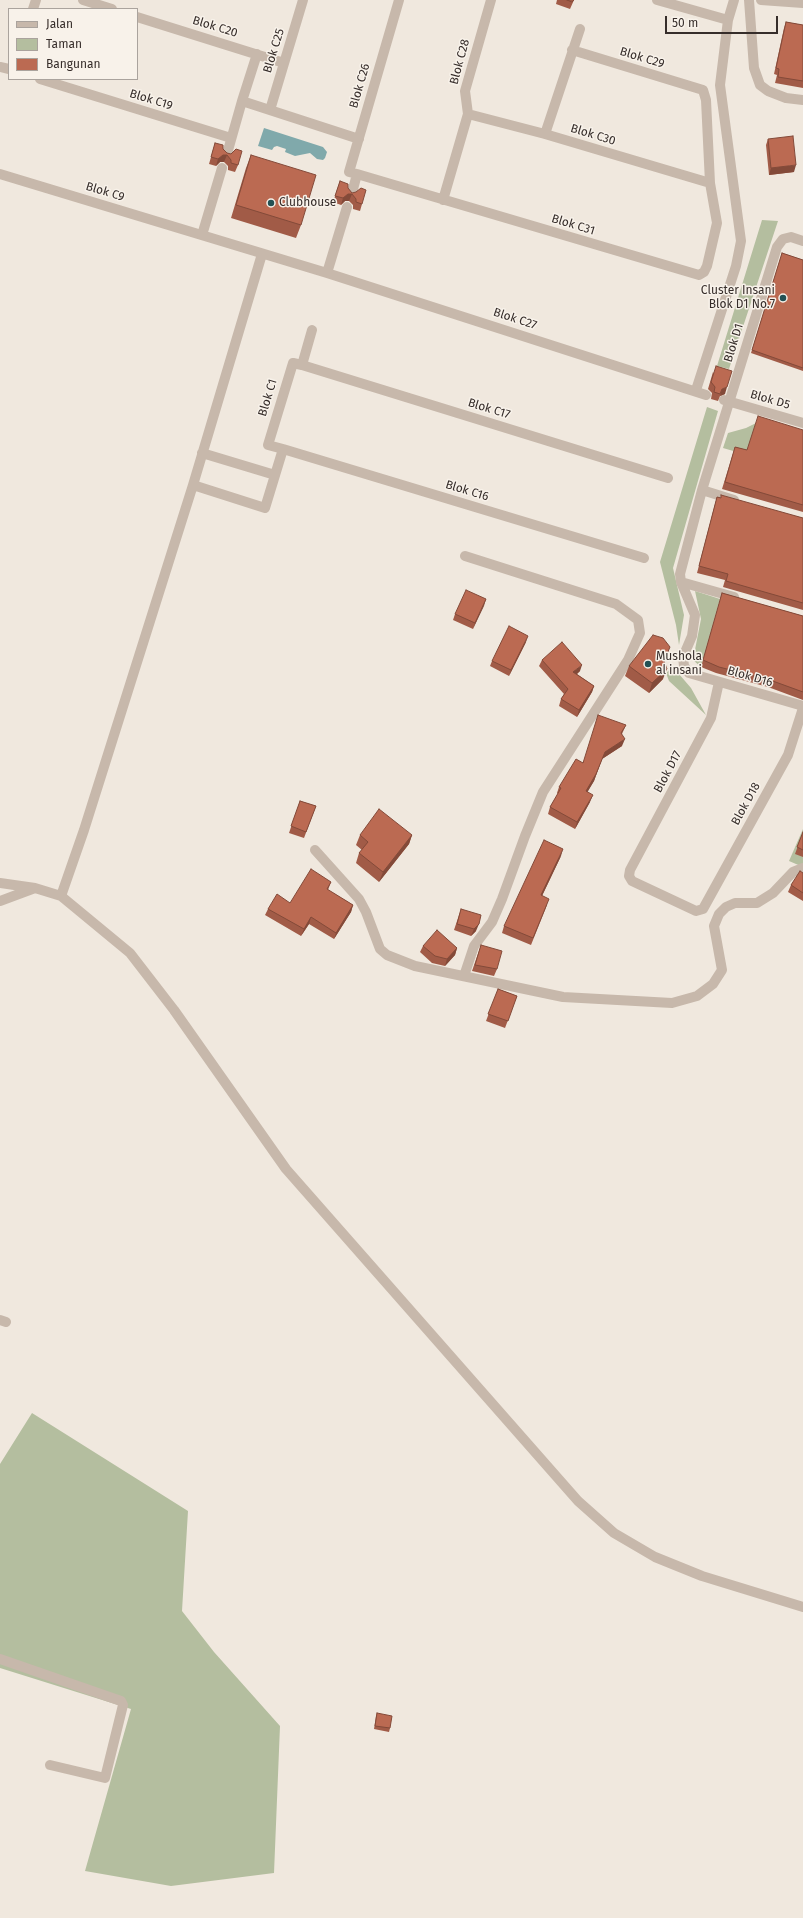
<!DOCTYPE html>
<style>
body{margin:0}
#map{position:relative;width:803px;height:1918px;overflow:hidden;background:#f0e8de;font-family:"Fira Sans",sans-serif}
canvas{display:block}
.legend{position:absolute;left:8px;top:8px;width:130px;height:72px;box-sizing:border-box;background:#f8f2ea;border:1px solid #aaa39d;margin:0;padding:5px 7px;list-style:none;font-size:12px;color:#362d2a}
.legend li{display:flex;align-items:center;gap:8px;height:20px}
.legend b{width:20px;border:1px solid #aaa39d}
.scale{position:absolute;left:665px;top:16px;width:113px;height:18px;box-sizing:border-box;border:2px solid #362d2a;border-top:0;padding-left:5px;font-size:12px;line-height:14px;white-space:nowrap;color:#362d2a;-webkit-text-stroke:3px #f8f2ea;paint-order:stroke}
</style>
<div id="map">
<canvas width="803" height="1918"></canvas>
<ul class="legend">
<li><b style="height:5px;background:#c7b8ab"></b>Jalan</li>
<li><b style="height:11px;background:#b4be9f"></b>Taman</li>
<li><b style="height:11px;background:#bb6a52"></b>Bangunan</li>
</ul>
<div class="scale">50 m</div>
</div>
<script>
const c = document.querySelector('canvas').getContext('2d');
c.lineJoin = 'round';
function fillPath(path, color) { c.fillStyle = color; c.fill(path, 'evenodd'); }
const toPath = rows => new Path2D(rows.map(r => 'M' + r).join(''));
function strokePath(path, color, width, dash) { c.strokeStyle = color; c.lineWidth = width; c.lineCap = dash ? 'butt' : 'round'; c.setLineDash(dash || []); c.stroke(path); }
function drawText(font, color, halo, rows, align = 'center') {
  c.font = font + ' "Fira Sans",sans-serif'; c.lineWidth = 3; c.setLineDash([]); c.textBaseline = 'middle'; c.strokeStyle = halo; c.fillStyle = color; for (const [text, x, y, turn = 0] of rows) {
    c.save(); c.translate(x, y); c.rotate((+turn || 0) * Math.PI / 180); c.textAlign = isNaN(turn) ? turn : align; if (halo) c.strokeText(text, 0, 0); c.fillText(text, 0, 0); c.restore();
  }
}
fillPath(toPath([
 [762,220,778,221,729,369,717,366],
 [707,407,718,411,673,568,684,615,679,645,676,625,660,562],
 [756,423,747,455,723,448,728,433,746,428],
 [695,591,720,599,701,667,693,660,701,619],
 [673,667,691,688,706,715,669,681,666,673],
 [803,829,803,867,789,861],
 [32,1413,188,1511,182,1611,214,1652,280,1726,274,1873,171,1886,85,1871,131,1709,0,1668,0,1464]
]), '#b4be9f');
fillPath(toPath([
 [264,128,323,147,327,152,325,158,323,160,317,159,310,153,295,156,285,152,286,149,277,146,274,147,272,150,258,146]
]), '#80a9ab');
strokePath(toPath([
 [83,0,112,9],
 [657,0,728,20],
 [749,0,754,68,760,85,768,91,786,98,803,100],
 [761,0,803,3],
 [33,9,36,0],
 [137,17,284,63],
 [0,67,9,69],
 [40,79,231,138],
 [242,101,257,54],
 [270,110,303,0],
 [468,114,545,134,710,183],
 [545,134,580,29],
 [227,154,242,101,359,139],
 [0,174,327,273,706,395],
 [357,174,349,172,399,0],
 [352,193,357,174,699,275,704,272,707,266,717,223,710,183,706,100,703,90,572,50],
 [443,200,468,114,465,91,491,0],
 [202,235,222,168],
 [803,241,791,237,783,239,777,247,702,490,680,574,681,582,695,615,692,636,683,657,684,666,689,673,803,706],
 [327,273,347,207],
 [302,365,668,478],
 [696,390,736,266,741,241,720,85,728,20,734,0],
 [724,400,803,423],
 [283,449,644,558],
 [202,453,275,475],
 [193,485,265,508,283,449,268,445,293,363,302,365,312,330],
 [702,490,734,500],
 [681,582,734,597],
 [719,682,711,718,630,870,629,876,632,881,696,911,703,909,788,755,803,708],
 [315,850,359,899,366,912,380,949,387,955,415,966,563,997,672,1003,697,996,713,984,722,970,714,926,719,914,726,907,735,903,757,903,773,893,793,872,803,868],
 [0,883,35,888,61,896,130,953,174,1010,286,1169,578,1501,614,1533,655,1557,702,1576,803,1607],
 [61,896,84,830,193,485,262,254],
 [0,901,35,888],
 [464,976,474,946,492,922,502,899,525,836,543,792,628,660,640,633,638,620,616,604,465,556],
 [0,1320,6,1322],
 [0,1659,121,1701,123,1705,105,1778,50,1765]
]), '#c7b8ab', 10);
fillPath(toPath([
 [557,0,574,0,570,9,556,4],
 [786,22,803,25,803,88,775,83,777,75,774,74,784,28],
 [768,139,794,172,769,175,766,145],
 [215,143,223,149,238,165,235,172,228,170,228,166,224,162,220,162,216,166,209,164],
 [251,155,301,225,296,238,231,218,246,168],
 [340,181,362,204,360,211,353,209,353,205,349,201,345,201,341,205,333,202],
 [782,253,803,260,803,371,751,353],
 [713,372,725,394,720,396,718,401,711,399,712,393,708,389],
 [803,430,803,512,722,489,735,447,747,450],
 [717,497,803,518,803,610,723,587,725,580,697,573,715,504],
 [722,593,803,616,803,700,768,687,716,673,701,667],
 [486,599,473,629,453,620,455,614],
 [526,642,509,676,490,666,492,661],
 [542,660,580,671,577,674,594,686,592,692,577,717,559,706,561,699,564,694,539,666],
 [664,661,663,679,649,693,625,676,629,666],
 [626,725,622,734,622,746,602,759,594,781,587,792,590,802,575,829,548,814,550,807,558,794,557,793,559,787,582,763],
 [300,801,316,806,304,838,289,833],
 [803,832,803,857,795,854],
 [360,835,412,835,409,844,379,882,356,863,359,853,362,850,356,845],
 [561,856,542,896,547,905,531,945,502,933,504,926],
 [803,873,803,901,788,892,791,885],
 [331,882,328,890,353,905,351,912,334,939,309,924,301,936,265,915,268,909,290,903],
 [461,909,476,931,471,936,454,930],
 [481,945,497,969,494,976,472,971],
 [423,946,457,948,455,955,445,966,432,963,420,952],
 [498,989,517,996,505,1028,486,1021],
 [377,1713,390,1728,389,1732,374,1729,376,1716]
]), '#a15b47');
fillPath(toPath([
 [223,155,227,155,224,162,220,162,216,166,218,159],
 [796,165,794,172,769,175,771,168],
 [348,194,352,194,349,201,345,201,341,205,343,198],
 [727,387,725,394,720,396,722,389],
 [486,599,484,606,473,629,475,623],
 [528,636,526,642,509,676,511,670],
 [582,665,580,671,571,679,573,672],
 [667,669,663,679,649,693,652,683],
 [594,686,592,692,577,717,579,710],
 [625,739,622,746,602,759,594,781,584,798,586,791,605,752],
 [593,795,590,802,575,829,577,822],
 [412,835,409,844,379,882,383,872],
 [563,849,561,856,539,902,541,895],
 [353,905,351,912,334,939,336,933],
 [311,917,309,924,301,936,304,929],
 [479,924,476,931,471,936,474,929],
 [457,948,455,955,445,966,447,959]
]), '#834a39');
const building = toPath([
 [567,0,574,0,572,2,567,0],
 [786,22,803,25,803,81,778,77,779,69,776,68,786,22],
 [793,136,796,165,771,168,768,139,793,136],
 [215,143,223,145,223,149,227,153,231,154,236,149,242,151,238,165,231,163,231,160,227,155,223,155,218,159,211,157,215,143],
 [251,155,316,175,301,225,236,205,251,155],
 [340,181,348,184,348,188,352,193,356,192,361,188,366,190,362,204,356,202,356,199,352,194,348,194,343,198,335,196,340,181],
 [782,253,803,260,803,368,752,350,782,253],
 [716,366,732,371,727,387,722,389,720,394,714,392,715,387,711,382,716,366],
 [758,416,803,430,803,505,725,482,735,447,747,450,758,416],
 [721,495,803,518,803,603,726,581,728,574,699,566,717,497,721,498,721,495],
 [466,590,486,599,475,623,455,614,466,590],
 [722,593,803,616,803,692,770,680,719,667,703,660,722,593],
 [509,626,528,636,511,670,492,661,509,626],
 [653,635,663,638,670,647,664,661,667,669,652,683,629,666,653,635],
 [562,642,582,665,573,672,594,686,579,710,561,699,568,689,542,660,562,642],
 [598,715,626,725,621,733,625,739,605,752,596,774,586,791,593,795,577,822,550,807,561,788,559,787,576,759,583,763,598,715],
 [300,801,316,806,306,832,291,826,300,801],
 [379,809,412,835,383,872,359,853,368,842,360,835,379,809],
 [803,832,803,850,797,847,803,832],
 [544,840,563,849,541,895,549,899,533,938,504,926,544,840],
 [311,869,331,882,327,889,353,905,336,933,311,917,304,929,268,909,277,894,290,903,311,869],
 [800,871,803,873,803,893,791,885,800,871],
 [461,909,481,915,479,924,474,929,457,924,461,909],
 [437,930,457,948,447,959,435,956,423,946,437,930],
 [481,945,502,951,497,969,475,965,481,945],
 [498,989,517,996,508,1021,488,1014,498,989],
 [377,1713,392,1716,390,1728,375,1726,377,1713]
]);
fillPath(building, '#bb6a52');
strokePath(building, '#834a39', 1);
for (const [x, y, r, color] of [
 [271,203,4,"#235154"],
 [783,298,4,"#235154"],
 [648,664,4,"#235154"]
]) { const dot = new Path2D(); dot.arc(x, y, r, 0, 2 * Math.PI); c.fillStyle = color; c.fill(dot); strokePath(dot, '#f8f2ea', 1.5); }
drawText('12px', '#362d2a', '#f8f2ea', [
 ["Blok C20",215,27,17],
 ["Blok C25",274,51,-73],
 ["Blok C29",642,58,17],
 ["Blok C28",460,62,-75],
 ["Blok C26",360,86,-74],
 ["Blok C19",151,100,17],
 ["Blok C30",593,135,17],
 ["Blok C9",105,192,17],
 ["Blok C31",573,225,17],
 ["Blok C27",515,319,18],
 ["Blok D1",734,343,-73],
 ["Blok C1",268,398,-73],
 ["Blok D5",770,400,16],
 ["Blok C17",489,409,17],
 ["Blok C16",467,491,17],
 ["Blok D16",750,677,16],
 ["Blok D17",668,772,-62],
 ["Blok D18",746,804,-61]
]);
drawText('12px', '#362d2a', '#f8f2ea', [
 ["Clubhouse",279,203],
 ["Cluster Insani",775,291,"right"],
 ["Blok D1 No.7",775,305,"right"],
 ["Mushola",656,657],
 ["al insani",656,671]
], 'left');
</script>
